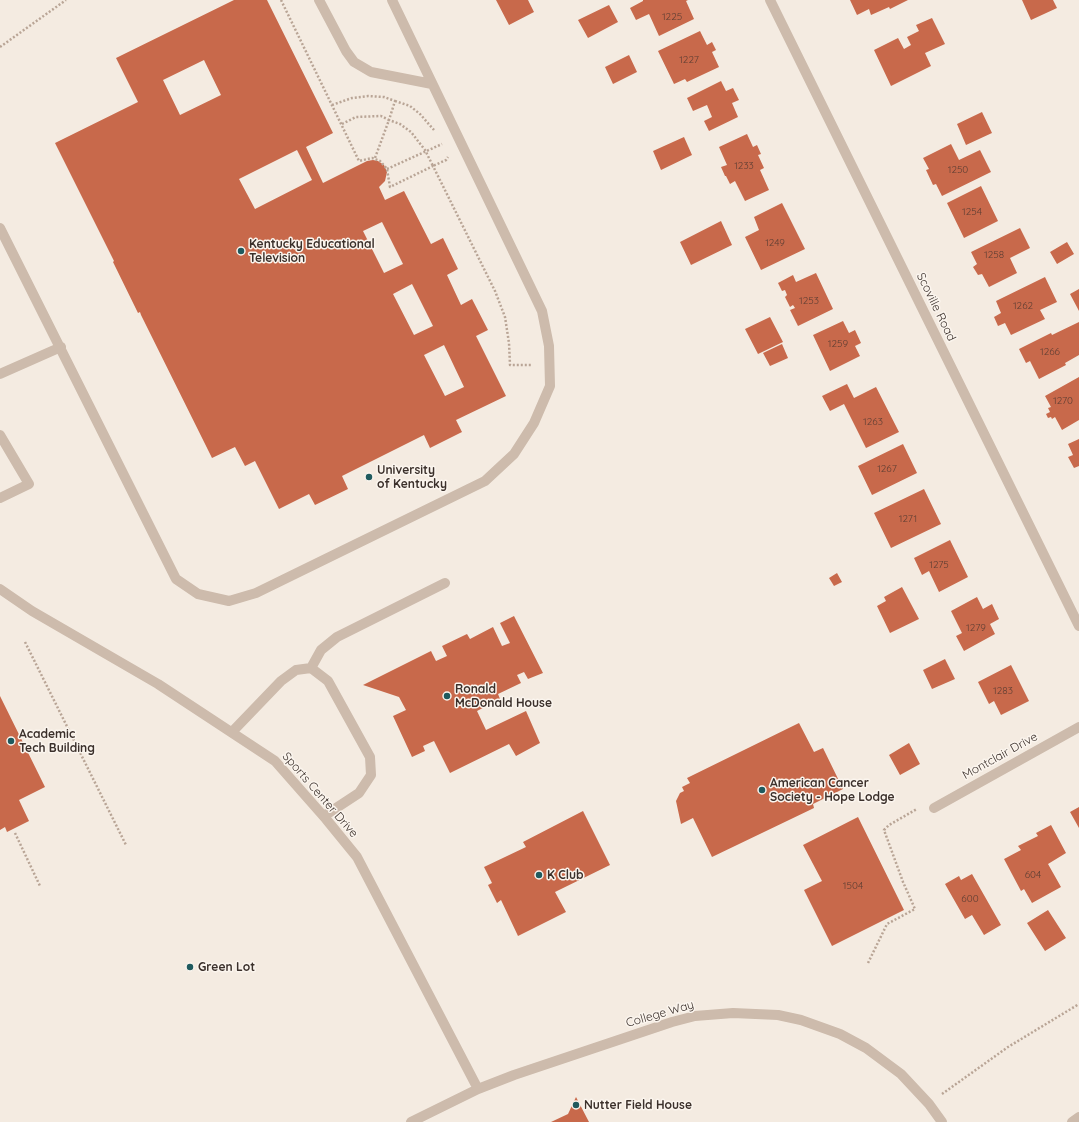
<!DOCTYPE html>
<style>
body{margin:0}
canvas{display:block;background:#f4ebe1}
</style>
<canvas width="1079" height="1122"></canvas>
<script>
const c = document.querySelector('canvas').getContext('2d');
c.lineJoin = 'round';
function fillPath(path, color) { c.fillStyle = color; c.fill(path, 'evenodd'); }
const toPath = rows => new Path2D(rows.map(r => 'M' + r).join(''));
function strokePath(path, color, width, dash) { c.strokeStyle = color; c.lineWidth = width; c.lineCap = dash ? 'butt' : 'round'; c.setLineDash(dash || []); c.stroke(path); }
function drawText(font, color, halo, rows, align = 'center') {
  c.font = font + ' Quicksand,sans-serif'; c.lineWidth = 3; c.setLineDash([]); c.textBaseline = 'middle'; c.strokeStyle = halo; c.fillStyle = color; for (const [text, x, y, turn = 0] of rows) {
    c.save(); c.translate(x, y); c.rotate((+turn || 0) * Math.PI / 180); c.textAlign = isNaN(turn) ? turn : align; if (halo) c.strokeText(text, 0, 0); c.fillText(text, 0, 0); c.restore();
  }
}
fillPath(toPath([
 [234,0,267,0,333,133,306,147,323,183,367,161,373,160,378,161,384,165,387,172,385,181,379,187,385,200,404,191,431,244,443,238,458,269,447,275,461,305,472,299,488,330,476,336,506,396,456,420,462,432,430,448,424,435,342,476,348,489,315,505,309,494,279,509,255,461,245,466,235,447,212,458,141,315,140,312,138,313,113,262,114,261,55,143,138,102,116,58],
 [204,60,221,95,180,115,163,80],
 [297,150,312,180,255,209,239,179],
 [382,222,403,264,384,273,363,231],
 [412,284,433,326,414,335,393,294],
 [444,345,464,387,445,396,424,355],
 [496,0,528,0,534,12,509,25],
 [643,0,688,0,686,1,694,19,659,36,649,14,636,20,630,8,643,1],
 [850,0,908,0,890,9,889,7,871,15,869,9,857,15],
 [1022,0,1053,0,1057,8,1031,20],
 [609,5,618,22,588,38,578,20],
 [932,18,945,44,925,53,931,66,891,86,874,50,898,38,904,49,911,45,907,37,919,31,916,25],
 [700,31,707,45,712,42,716,50,712,52,719,67,687,82,685,79,674,84,658,51],
 [629,55,637,72,613,84,605,67],
 [721,81,726,91,733,88,739,100,732,103,738,117,709,131,704,121,712,117,707,105,693,111,687,98],
 [982,112,992,133,966,145,957,124],
 [747,134,753,147,757,145,761,154,758,155,764,168,760,170,769,190,745,201,735,181,730,184,726,176,725,176,721,167,727,165,719,147],
 [684,137,692,155,661,170,653,151],
 [951,144,959,160,980,150,991,172,942,196,936,184,933,185,926,170,929,169,923,158],
 [981,186,998,221,964,238,947,203],
 [782,203,805,249,761,270,745,237,759,230,754,217],
 [721,221,732,245,691,265,680,242],
 [1020,228,1030,248,1010,258,1017,273,989,287,982,274,978,275,973,267,977,264,971,252],
 [1067,242,1074,254,1057,264,1050,252],
 [816,273,833,309,798,326,790,310,795,308,793,305,790,307,785,297,787,295,785,290,782,291,778,283,793,275,796,282],
 [1045,277,1057,302,1040,310,1045,319,1011,335,1005,323,998,326,994,317,1001,313,996,301],
 [1079,289,1079,311,1070,294],
 [770,317,783,342,758,354,745,329],
 [843,321,849,333,855,330,861,343,855,346,860,356,830,371,813,335],
 [1079,322,1079,355,1065,363,1066,365,1039,379,1030,361,1026,363,1019,349,1051,333,1052,335],
 [782,344,788,358,770,366,763,353],
 [1079,377,1079,420,1062,430,1055,417,1052,419,1051,417,1048,418,1046,414,1050,412,1048,408,1051,407,1045,396],
 [847,384,854,398,876,387,899,432,866,448,844,404,830,411,822,396],
 [1079,439,1079,466,1074,468,1068,457,1073,455,1068,444],
 [903,444,917,473,872,495,858,466],
 [924,489,941,524,891,548,874,513],
 [950,540,968,577,939,592,929,571,922,575,914,558],
 [837,573,842,582,834,586,829,578],
 [902,587,919,619,890,633,877,606,886,601,884,597],
 [977,597,983,609,992,604,999,619,990,624,995,634,964,651,956,636,962,633,951,611],
 [514,616,543,673,528,679,524,672,517,675,521,683,498,694,500,699,477,711,486,730,526,711,540,743,516,756,509,744,450,773,434,741,423,746,425,751,412,757,393,716,406,710,399,697,363,685,431,651,436,661,447,656,442,646,467,634,470,639,493,627,502,646,510,643,500,623],
 [945,659,955,679,932,689,923,670],
 [1011,665,1029,701,1001,715,994,701,989,704,978,682],
 [0,696,45,787,19,800,29,821,7,832,5,827,0,830],
 [799,723,814,752,823,748,843,789,813,804,814,808,712,857,693,818,681,824,676,801,680,793,684,791,682,787,690,783,687,778],
 [909,743,920,764,900,775,889,755],
 [1079,807,1079,828,1070,812],
 [583,811,610,865,555,892,566,912,518,936,501,900,497,903,488,885,492,883,484,867,526,847,523,842],
 [858,817,904,910,832,946,804,890,822,881,803,845],
 [1051,825,1066,853,1048,864,1061,887,1032,903,1024,889,1021,891,1004,859,1021,850,1018,846,1038,836,1036,833],
 [972,874,1001,925,984,935,972,915,965,919,945,884,959,876,961,880],
 [1048,910,1066,938,1045,951,1027,923],
 [576,1097,589,1122,551,1122,568,1114]
]), '#c8694b');
strokePath(toPath([
 [281,0,359,161,372,158,380,161,387,169,390,187,433,166,495,291,505,317,509,343,510,365,532,365],
 [0,47,66,0],
 [395,101,410,106,420,114,434,130],
 [332,105,352,98,368,96,384,97,395,101,389,120,400,124,411,132,425,150,433,166,446,160,448,157],
 [342,124,356,117,381,116,389,120,375,158],
 [387,169,442,144],
 [25,642,126,845],
 [15,833,40,886],
 [868,963,887,924,915,909,903,882,884,830,889,825,917,809],
 [942,1094,1008,1047,1079,1004]
]), '#b9a596', 2.5, [2, 2]);
strokePath(toPath([
 [319,0,346,51,354,62,371,72,432,84],
 [0,228,176,579,198,594,229,601,256,593,485,481,514,454,534,423,550,386,549,346,542,311,392,0],
 [0,374,61,347],
 [0,435,29,484,0,498],
 [311,668,321,650,337,637,445,583],
 [232,732,281,681,296,670,311,668,328,681,370,757,371,775,359,793,324,816],
 [1072,1122,1079,1117]
]), '#cdbbac', 10);
strokePath(toPath([
 [770,0,1079,626],
 [0,589,32,611,158,684,275,761,326,819,357,857,478,1089],
 [934,808,1079,727],
 [411,1122,478,1089,514,1075,672,1022,695,1016,733,1013,778,1015,801,1020,840,1034,866,1048,901,1074,929,1104,942,1122]
]), '#cdbbac', 10);
for (const [x, y, r, color] of [
 [241,251,4,"#1f5a5e"],
 [369,477,4,"#1f5a5e"],
 [447,696,4,"#1f5a5e"],
 [11,741,4,"#1f5a5e"],
 [762,790,4,"#1f5a5e"],
 [539,875,4,"#1f5a5e"],
 [190,967,4,"#1f5a5e"],
 [576,1105,4,"#1f5a5e"]
]) { const dot = new Path2D(); dot.arc(x, y, r, 0, 2 * Math.PI); c.fillStyle = color; c.fill(dot); strokePath(dot, '#fbf5ee', 1.5); }
drawText('10px', '#5e3e33', null, [
 ["1225",672,17],
 ["1227",689,60],
 ["1233",744,166],
 ["1250",958,170],
 ["1254",972,212],
 ["1249",775,243],
 ["1258",994,255],
 ["1253",809,301],
 ["1262",1023,306],
 ["1259",838,344],
 ["1266",1050,352],
 ["1270",1063,401],
 ["1263",873,422],
 ["1267",887,469],
 ["1271",908,519],
 ["1275",939,565],
 ["1279",976,628],
 ["1283",1003,691],
 ["604",1033,875],
 ["1504",853,886],
 ["600",970,899]
]);
drawText('bold 12px', '#3b302b', '#fbf5ee', [
 ["Kentucky Educational",249,244],
 ["Television",249,258],
 ["University",377,470],
 ["of Kentucky",377,484],
 ["Ronald",455,689],
 ["McDonald House",455,703],
 ["Academic",19,734],
 ["Tech Building",19,748],
 ["American Cancer",770,783],
 ["Society - Hope Lodge",770,797],
 ["K Club",547,875],
 ["Green Lot",198,967],
 ["Nutter Field House",584,1105]
], 'left');
drawText('12px', '#3b302b', '#fbf5ee', [
 ["Scoville Road",936,307,64],
 ["Montclair Drive",1000,756,-29],
 ["Sports Center Drive",320,795,49],
 ["College Way",660,1014,-16]
]);
</script>
